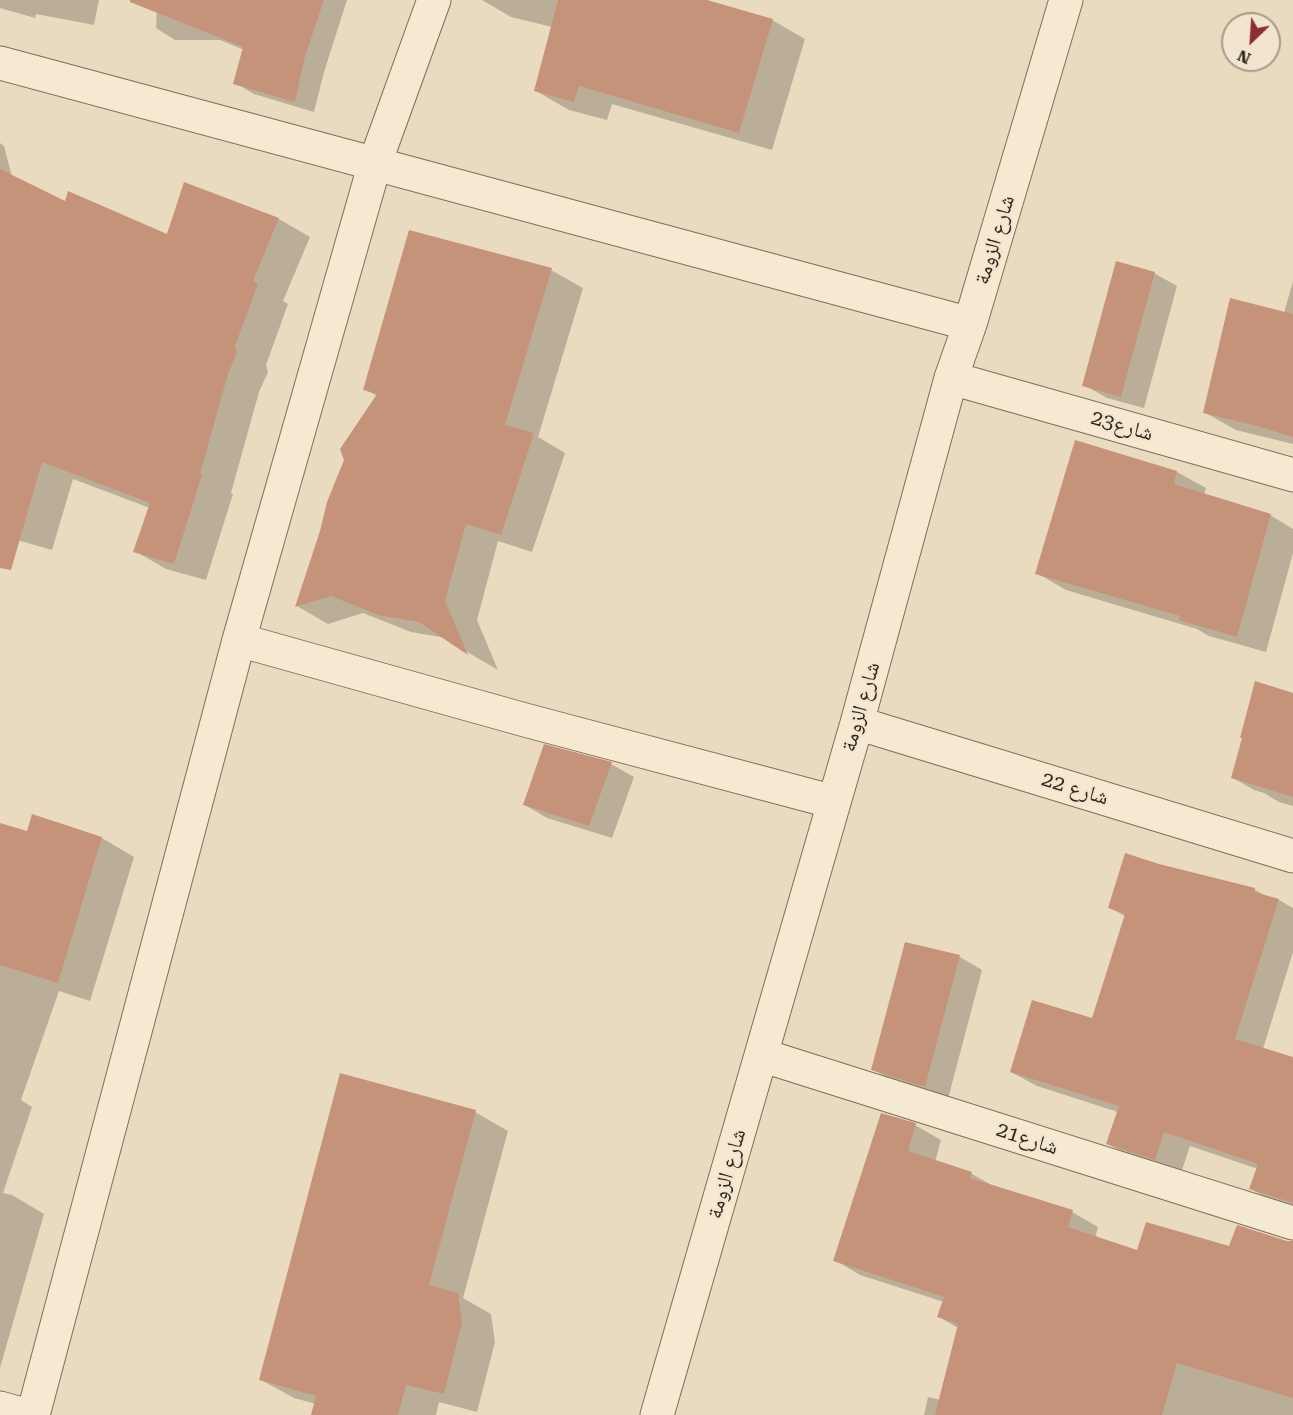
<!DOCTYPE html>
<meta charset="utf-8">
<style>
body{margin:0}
#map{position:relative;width:1293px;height:1415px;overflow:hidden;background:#eadac0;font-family:"Roboto Serif",serif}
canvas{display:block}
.north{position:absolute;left:1221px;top:12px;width:60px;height:60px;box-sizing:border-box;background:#f2e5cf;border:2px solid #a59988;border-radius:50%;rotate:205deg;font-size:16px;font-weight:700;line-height:24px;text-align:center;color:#32261d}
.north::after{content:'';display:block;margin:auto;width:21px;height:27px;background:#8c2e35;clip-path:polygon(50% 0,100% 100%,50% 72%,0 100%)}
</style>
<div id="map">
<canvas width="1293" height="1415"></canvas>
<div class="north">N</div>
</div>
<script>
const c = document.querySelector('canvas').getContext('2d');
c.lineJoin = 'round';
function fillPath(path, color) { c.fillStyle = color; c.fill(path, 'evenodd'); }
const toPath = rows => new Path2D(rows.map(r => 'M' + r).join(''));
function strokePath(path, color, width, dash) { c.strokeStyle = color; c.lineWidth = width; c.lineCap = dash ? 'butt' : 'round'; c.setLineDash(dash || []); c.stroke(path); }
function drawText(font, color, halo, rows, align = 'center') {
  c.font = font + ' "Roboto Serif","Noto Naskh Arabic",serif'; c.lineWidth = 4.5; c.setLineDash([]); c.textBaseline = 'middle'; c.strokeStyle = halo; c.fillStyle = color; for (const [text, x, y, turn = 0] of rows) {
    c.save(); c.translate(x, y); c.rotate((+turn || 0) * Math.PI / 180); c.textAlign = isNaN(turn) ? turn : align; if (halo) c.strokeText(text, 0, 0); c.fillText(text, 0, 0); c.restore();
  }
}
fillPath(toPath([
 [0,0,99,0,94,25,36,14,35,18,0,8],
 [154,0,347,0,324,72,314,112,254,94,235,83,244,50,220,40,175,40,156,28,157,5],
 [482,0,702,0,772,20,805,39,772,150,612,104,607,120,569,110,536,91,552,27,511,17],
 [0,143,4,146,12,177,65,203,168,236,185,184,279,219,310,237,283,301,288,304,266,365,268,372,259,392,231,493,233,494,206,580,166,569,135,551,150,508,73,479,52,550,0,535],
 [551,270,583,288,538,437,565,453,532,552,498,541,477,620,498,670,469,653,446,638,411,632,363,613,328,624,297,606,377,396,365,389],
 [1154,273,1177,286,1144,408,1107,398,1084,385],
 [1293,281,1293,444,1236,430,1204,412,1284,313],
 [1076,442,1177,472,1206,488,1204,495,1270,515,1293,529,1293,553,1266,652,1209,636,1197,629,1066,590,1037,573],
 [1293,694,1293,806,1279,802,1264,793,1254,790,1233,778],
 [611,764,634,777,612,838,547,818,525,805],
 [0,824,28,832,102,838,134,857,90,1001,59,991,21,1100,32,1107,3,1193,12,1195,44,1214,0,1368],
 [1158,865,1254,889,1267,897,1279,900,1293,908,1293,952,1263,1049,1293,1059,1293,1209,1277,1204,1251,1189,1258,1169,1190,1146,1181,1173,1134,1159,1108,1144,1118,1112,1037,1086,1011,1072,1093,1020,1126,917,1109,907],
 [906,944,960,957,982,970,948,1099,895,1082,872,1069],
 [475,1112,508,1131,463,1298,491,1314,495,1342,477,1412,439,1402,436,1415,313,1415,316,1404,294,1398,261,1380],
 [915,1125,941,1140,935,1162,972,1174,997,1188,1072,1212,1098,1227,1095,1238,1138,1252,1230,1248,1293,1243,1293,1415,924,1415,928,1397,941,1400,958,1328,939,1317,944,1302,860,1275,835,1260]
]), '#0003');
fillPath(toPath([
 [130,0,324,0,304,60,295,102,233,84,243,47,130,2],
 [558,0,707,0,773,19,739,133,579,86,574,102,534,91],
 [0,169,65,201,68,191,167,234,184,182,279,218,253,281,258,284,235,346,237,353,228,374,200,474,202,475,174,564,133,552,150,503,42,462,11,570,0,568],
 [409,230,552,268,505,425,534,433,501,535,466,524,445,601,468,655,419,622,378,615,331,596,295,607,320,531,327,502,344,460,340,449,377,394,363,390],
 [1116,261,1155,272,1121,397,1082,386],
 [1230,298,1293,314,1293,437,1257,426,1203,413],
 [1075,440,1177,471,1174,484,1271,514,1237,637,1179,620,1180,616,1035,574],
 [1255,681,1293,693,1293,797,1231,778,1242,738,1240,738],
 [544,744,612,762,589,826,523,805],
 [32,814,102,837,58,983,0,965,0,823,27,831],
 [1125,853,1159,864,1255,888,1254,892,1279,899,1235,1039,1293,1057,1293,1203,1249,1189,1258,1164,1164,1132,1155,1160,1106,1144,1119,1106,1010,1072,1032,1000,1092,1018,1125,914,1108,908],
 [905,942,960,955,925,1087,871,1070],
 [340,1073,476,1110,429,1285,458,1293,462,1323,444,1394,406,1385,398,1415,311,1415,316,1396,259,1380],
 [881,1113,916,1123,908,1151,972,1172,970,1178,1073,1210,1068,1227,1137,1250,1146,1222,1229,1246,1237,1225,1287,1241,1293,1241,1293,1398,1177,1363,1162,1415,935,1415,958,1324,937,1317,944,1297,833,1261]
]), '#c59379');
const minor = toPath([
 [0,63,970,324],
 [951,378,1293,475],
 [239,640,525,720,834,802],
 [857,723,1293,856],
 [761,1055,1293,1223],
 [0,1408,25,1415],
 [33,1415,239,640,375,163,434,0],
 [657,1415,857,723,951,378,970,324,1066,0]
]);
strokePath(minor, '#816c59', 35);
strokePath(minor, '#f6e9d2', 33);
drawText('21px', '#32261d', '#f2e5cf', [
 ["شارع الزومة",995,240,-73],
 ["شارع23",1122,426,16],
 ["شارع الزومة",861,707,-74],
 ["شارع 22",1075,789,17],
 ["شارع21",1027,1139,18],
 ["شارع الزومة",727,1174,-74]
]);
</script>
